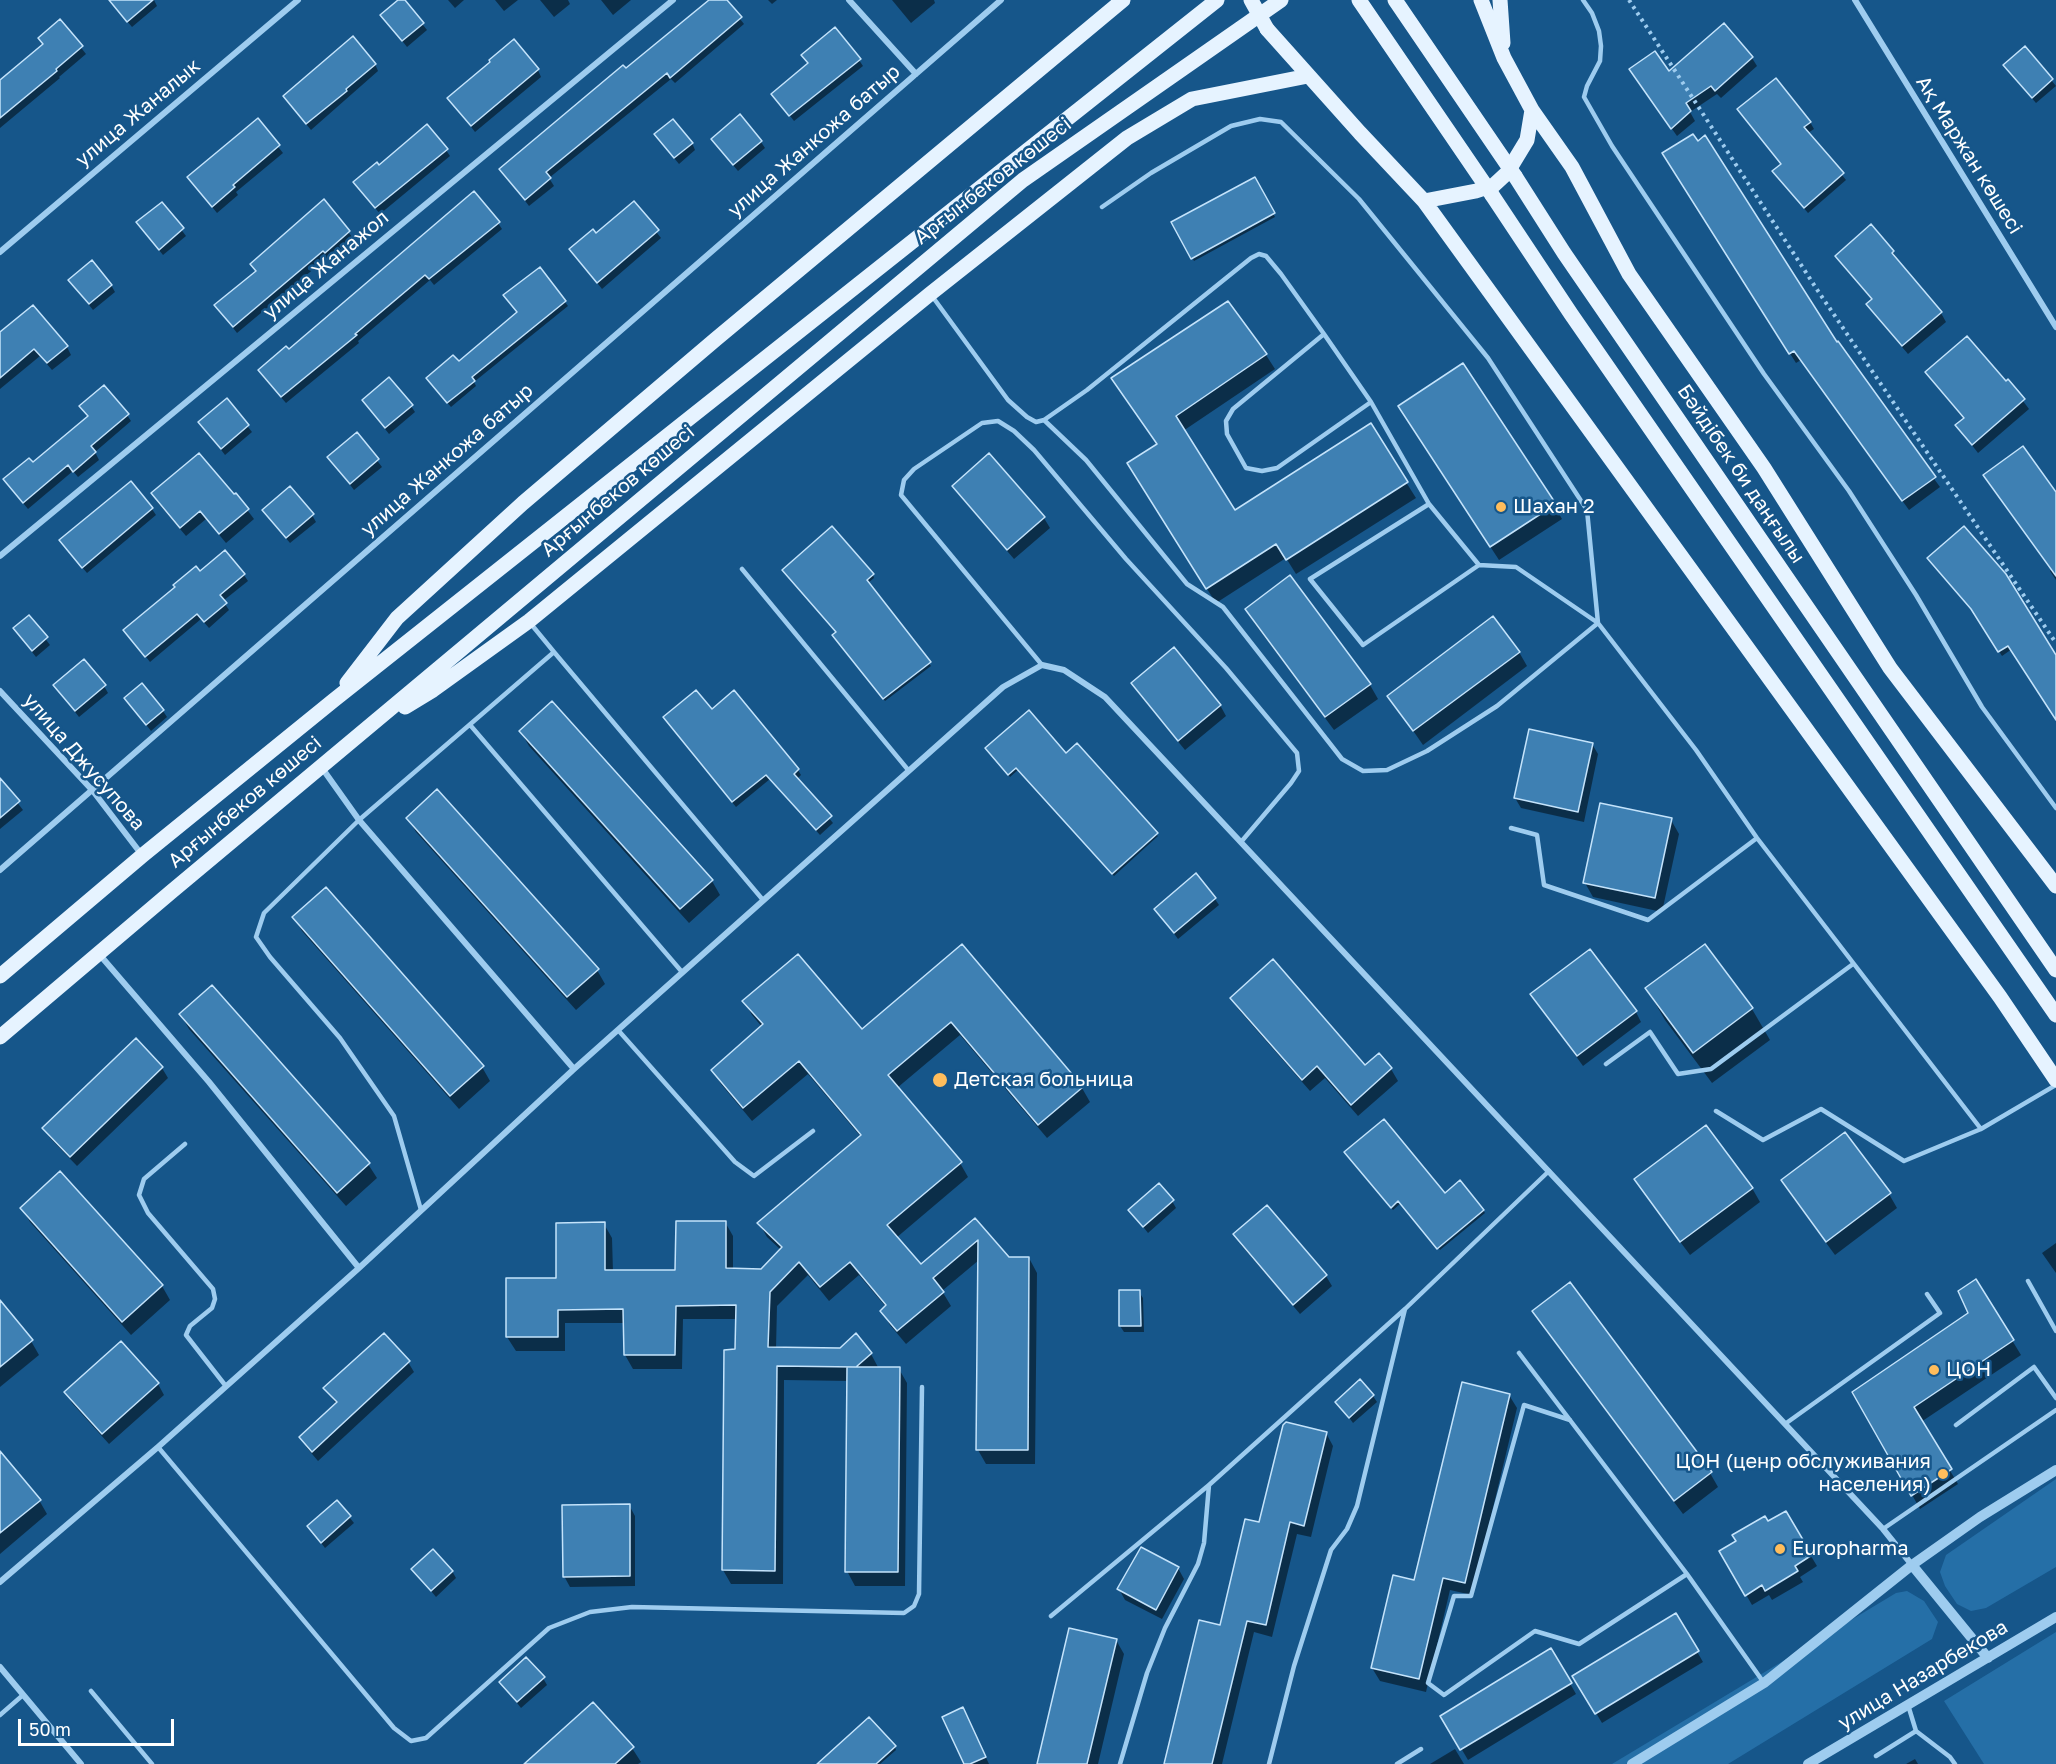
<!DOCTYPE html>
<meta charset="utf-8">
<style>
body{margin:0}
#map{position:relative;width:2056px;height:1764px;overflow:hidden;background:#16568a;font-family:"Golos Text",sans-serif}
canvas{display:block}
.scale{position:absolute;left:18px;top:1719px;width:156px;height:27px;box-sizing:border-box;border:3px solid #fff;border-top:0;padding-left:8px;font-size:18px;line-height:21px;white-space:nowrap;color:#fff;-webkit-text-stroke:4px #16568a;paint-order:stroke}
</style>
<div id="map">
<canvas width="2056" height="1764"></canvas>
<div class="scale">50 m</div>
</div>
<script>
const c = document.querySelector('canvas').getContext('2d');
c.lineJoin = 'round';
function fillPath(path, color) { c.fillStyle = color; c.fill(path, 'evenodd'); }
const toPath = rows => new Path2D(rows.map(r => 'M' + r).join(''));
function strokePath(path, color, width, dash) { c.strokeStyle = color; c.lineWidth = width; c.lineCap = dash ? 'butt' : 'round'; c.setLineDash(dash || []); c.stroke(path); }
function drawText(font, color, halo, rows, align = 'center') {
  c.font = font + ' "Golos Text",sans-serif'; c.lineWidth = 5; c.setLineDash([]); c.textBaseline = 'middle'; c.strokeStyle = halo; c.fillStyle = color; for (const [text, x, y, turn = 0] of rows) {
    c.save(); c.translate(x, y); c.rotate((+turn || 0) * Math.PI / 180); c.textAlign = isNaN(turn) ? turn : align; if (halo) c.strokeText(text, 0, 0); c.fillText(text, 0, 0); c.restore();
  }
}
fillPath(toPath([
 [2056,1479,2056,1567,1986,1608,1971,1611,1957,1604,1945,1586,1940,1572,1946,1555],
 [1907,1591,1924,1601,1938,1622,1932,1639,1728,1764,1612,1764,1896,1593],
 [2056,1632,2056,1764,1984,1764,1944,1701]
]), '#256fa7');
fillPath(toPath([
 [109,0,154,0,157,6,132,27],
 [400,0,403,0,427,30,407,47,382,15],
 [448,0,464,0,455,8],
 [495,0,518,0,504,11],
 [540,0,568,0,570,4,554,17],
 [601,0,631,0,613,15],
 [711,0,725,0,744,24,675,83,671,79,549,178,554,186,529,206,501,169,626,71],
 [768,0,777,0,772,4],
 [892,0,934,0,935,3,911,23],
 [60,21,86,54,59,77,60,78,0,128,0,85,44,45,40,39],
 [1724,25,1752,58,1757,66,1721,98,1717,94,1690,112,1695,121,1677,136,1636,78,1668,74],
 [2025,48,2056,86,2036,103,2009,72],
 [803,55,859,60,863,66,794,121,773,94,809,64],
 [375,64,378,71,311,130,289,103],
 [538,70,541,77,475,132,449,98],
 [1743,116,1810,122,1814,129,1808,133,1846,180,1808,213,1778,178,1774,172,1782,164],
 [257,120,283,153,236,192,238,195,217,213,189,178],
 [660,141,692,143,695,150,679,164],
 [761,142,765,148,738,171,717,146],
 [446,150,450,156,380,214,359,188],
 [1670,163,1836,344,1940,487,1909,510,1801,360,1796,363],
 [1254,179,1275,217,1194,261,1173,223],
 [324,202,353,238,329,259,328,257,237,333,216,306,256,272,252,264],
 [634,203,661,238,602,289,571,250,596,235],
 [162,204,186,236,163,255,142,229],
 [498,223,502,229,434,285,430,280,358,341,359,343,286,403,263,377,260,370,288,351],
 [1893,252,1898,260,1897,262,1941,313,1946,322,1908,354,1873,313,1868,304,1873,301,1842,265,1837,256],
 [540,269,568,306,474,382,476,386,451,407,430,383,458,363,518,313],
 [70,281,111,285,115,292,93,310],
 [1227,303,1266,355,1275,369,1183,431,1235,512,1370,425,1416,498,1296,574,1286,558,1216,603,1137,479,1158,445,1113,379],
 [0,334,67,347,71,355,52,370,40,356,0,389],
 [1927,373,2006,383,2008,381,2029,409,1978,453,1957,426,1964,419,1932,381],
 [227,400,252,432,225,455,200,422],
 [363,401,411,406,415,412,389,434],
 [85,413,127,415,131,421,95,452,99,460,78,477,73,471,28,509,9,486,89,417],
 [1408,421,1554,505,1562,519,1499,560],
 [357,434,382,467,354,490,329,457],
 [954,486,1044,518,1050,528,1014,559,960,496],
 [153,494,234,496,236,495,254,519,226,543,206,519,186,536,158,503],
 [2056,494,2056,580,2050,571,2052,569],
 [152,509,156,515,87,573,65,547],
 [312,515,316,522,290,543,268,517],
 [200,573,244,575,248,581,223,601,229,610,209,628,201,619,150,662,125,630],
 [785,573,873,575,874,578,868,583,931,666,885,701,836,638,837,633],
 [1247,610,1370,685,1378,699,1334,730,1255,624],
 [1975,613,2056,657,2056,718,2012,649,2002,656],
 [29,617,50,645,36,657,14,629],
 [1519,652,1527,666,1423,745,1389,696],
 [1133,684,1220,705,1226,716,1185,750,1139,694],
 [55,686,104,686,108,693,79,717],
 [126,699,163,711,167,717,151,731],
 [712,711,798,770,801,775,797,779,833,823,820,835,770,779,736,807,668,723],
 [521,732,712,881,720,895,689,923,529,746],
 [1592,744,1598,754,1584,822,1521,808,1515,798],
 [988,751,1066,755,1158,836,1114,876,1018,770,1010,777],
 [0,780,23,810,0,829],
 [408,818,597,970,605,984,576,1010,416,832],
 [1671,820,1679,834,1662,912,1593,897,1585,883],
 [1215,899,1219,905,1178,939,1156,909],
 [294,917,482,1067,490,1081,459,1109,302,931],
 [962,946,1082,1088,1090,1102,1047,1138,960,1035,897,1088,960,1163,968,1177,896,1238,920,1266,975,1220,1008,1258,1029,1258,1037,1273,1035,1464,986,1464,978,1450,979,1260,942,1291,951,1306,906,1344,890,1325,882,1311,886,1307,859,1275,829,1301,808,1275,777,1306,776,1349,871,1354,879,1369,899,1369,907,1383,905,1586,855,1586,847,1571,849,1381,784,1380,783,1584,731,1584,723,1570,725,1351,737,1351,738,1319,683,1319,682,1369,633,1369,625,1355,625,1323,565,1323,565,1351,516,1351,507,1337,604,1224,612,1238,613,1272,676,1272,725,1222,733,1236,733,1270,762,1270,781,1250,767,1237,759,1223,861,1137,808,1074,752,1121,721,1084,713,1070,762,1027,752,1015,744,1001,861,1031],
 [1705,946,1752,1009,1770,1040,1712,1083,1665,1020,1647,989],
 [1532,995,1636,1012,1641,1022,1583,1066],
 [1231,998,1365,1067,1391,1069,1398,1081,1358,1116,1325,1078,1310,1091,1239,1010],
 [181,1015,368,1164,377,1178,346,1206,189,1029],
 [136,1040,162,1068,168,1078,77,1166,50,1138,44,1128],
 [1348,1155,1483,1210,1485,1213,1440,1250,1401,1203,1393,1210],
 [60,1173,162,1286,170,1300,131,1335,30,1222,22,1208],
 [1636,1179,1752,1188,1760,1202,1690,1255,1644,1193],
 [1783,1181,1889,1194,1897,1208,1835,1255,1791,1195],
 [1172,1201,1176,1208,1148,1233,1130,1210],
 [1267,1207,1326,1276,1332,1286,1300,1314,1241,1245,1235,1234],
 [2056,1243,2056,1273,2042,1253],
 [1976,1281,2021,1355,1921,1422,1958,1484,1920,1509,1854,1392,1970,1314],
 [1139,1292,1143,1298,1144,1332,1124,1332,1120,1326],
 [0,1302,31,1341,39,1355,0,1387],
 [1534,1311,1710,1473,1718,1487,1683,1514,1542,1325],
 [121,1343,158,1384,164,1395,109,1444,72,1403,66,1392],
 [408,1362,414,1372,318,1461,307,1448,301,1438,337,1405,325,1388],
 [1509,1395,1517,1408,1472,1595,1450,1590,1426,1692,1380,1681,1372,1668],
 [1373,1396,1377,1402,1353,1423,1340,1405],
 [1326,1433,1333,1446,1311,1537,1297,1534,1272,1637,1254,1632,1222,1764,1166,1764,1260,1524],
 [0,1453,39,1500,47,1514,0,1554],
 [337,1502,354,1523,325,1548,309,1527],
 [629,1505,635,1516,635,1586,570,1587,564,1576],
 [1785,1513,1817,1566,1800,1577,1803,1582,1772,1600,1769,1595,1752,1605,1721,1551],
 [1178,1568,1184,1579,1162,1619,1125,1600,1119,1589],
 [413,1569,452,1571,456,1578,436,1597],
 [1676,1615,1703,1662,1602,1723,1574,1676],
 [1116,1640,1124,1654,1098,1764,1038,1764],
 [1551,1650,1576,1694,1468,1760,1442,1716],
 [543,1678,547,1685,521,1708,501,1683],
 [966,1715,989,1764,965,1764],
 [895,1747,896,1750,880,1764,819,1764],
 [632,1748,641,1762,638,1764,526,1764],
 [1455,1749,1464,1764,1430,1764],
 [1915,1759,1918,1764,1906,1764]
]), '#0007');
const building = toPath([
 [109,0,153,0,127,22,109,0],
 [398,0,405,0,424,23,402,41,380,15,398,0],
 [709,0,727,0,742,17,670,78,667,73,546,172,551,178,525,200,499,169,623,65,626,68,709,0],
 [60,19,83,46,56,69,57,71,0,118,0,80,43,44,38,38,60,19],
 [1724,23,1753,57,1715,91,1711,86,1686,103,1691,111,1671,129,1629,69,1655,51,1669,71,1724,23],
 [835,27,861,59,789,116,771,94,808,63,801,55,835,27],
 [353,36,376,64,346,89,347,91,306,124,283,96,353,36],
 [514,39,539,69,471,126,447,98,490,62,489,60,514,39],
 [2025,46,2053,79,2032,98,2003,65,2025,46],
 [1776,78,1811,122,1804,127,1844,173,1804,208,1772,171,1781,164,1737,109,1776,78],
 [740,114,762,141,733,165,711,139,740,114],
 [258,118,280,145,233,185,235,187,212,207,187,177,258,118],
 [673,119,693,143,674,158,654,134,673,119],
 [427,124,448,149,375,208,353,182,377,162,379,165,427,124],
 [1693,134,1698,141,1705,135,1837,342,1838,341,1936,477,1902,501,1794,351,1789,354,1662,153,1693,134],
 [1255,177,1275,213,1191,259,1171,222,1255,177],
 [474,191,500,222,429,279,425,275,355,334,357,335,281,397,258,370,286,346,289,349,474,191],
 [324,199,350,231,325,253,323,251,233,327,214,305,256,271,250,264,324,199],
 [634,201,659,230,597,283,569,249,593,229,596,233,634,201],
 [162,202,184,228,159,250,136,222,162,202],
 [1871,224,1894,251,1892,253,1942,312,1902,346,1866,304,1872,299,1835,256,1871,224],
 [92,260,112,285,89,304,68,280,92,260],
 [540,267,566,301,472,377,475,381,447,403,426,378,453,355,459,361,517,312,503,295,540,267],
 [1228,301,1267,354,1176,416,1235,510,1371,423,1408,482,1286,560,1276,544,1206,589,1127,463,1157,444,1111,378,1228,301],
 [33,305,68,346,47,363,34,349,0,378,0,332,33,305],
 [1967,336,2006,381,2008,379,2025,399,1972,445,1955,425,1964,418,1925,372,1967,336],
 [1463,363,1556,504,1490,547,1398,406,1463,363],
 [389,377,413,405,385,428,362,400,389,377],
 [104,385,129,414,91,446,96,452,73,472,68,465,23,503,3,479,29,458,33,462,88,416,79,406,104,385],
 [227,398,249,425,221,449,198,422,227,398],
 [357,432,379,459,350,484,327,457,357,432],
 [2023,446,2056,492,2056,576,1983,475,2023,446],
 [199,453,234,494,236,493,249,509,219,534,200,511,180,528,151,493,199,453],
 [989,453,1045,517,1007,550,952,486,989,453],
 [131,481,153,508,82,568,59,540,131,481],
 [290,486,314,514,286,538,262,510,290,486],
 [832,526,874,574,867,580,931,662,883,699,832,635,836,632,782,570,832,526],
 [1964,526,2006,574,2056,655,2056,720,2008,646,1998,652,1971,609,1927,558,1964,526],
 [225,550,245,574,220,595,227,603,204,622,197,614,145,657,123,630,175,587,173,585,196,566,200,571,225,550],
 [1290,575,1371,684,1325,717,1245,609,1290,575],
 [29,615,48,637,32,651,13,628,29,615],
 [1493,616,1520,652,1413,731,1387,696,1493,616],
 [1174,647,1221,705,1178,741,1131,683,1174,647],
 [84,659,106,685,75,711,53,685,84,659],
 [142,683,164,710,146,725,124,698,142,683],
 [696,690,712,709,734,690,799,769,794,774,832,816,816,830,766,775,732,802,663,717,696,690],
 [552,701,713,880,680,909,519,731,552,701],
 [1029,710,1066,753,1077,743,1158,833,1112,874,1016,768,1008,775,985,748,1029,710],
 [1529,729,1593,743,1578,812,1514,798,1529,729],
 [0,778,20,801,0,818,0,778],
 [437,789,599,969,567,997,406,818,437,789],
 [1600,803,1672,818,1655,898,1583,883,1600,803],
 [1196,873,1216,898,1174,933,1154,909,1196,873],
 [326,887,484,1066,450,1096,292,917,326,887],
 [962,944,1083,1087,1038,1125,951,1022,888,1075,962,1162,887,1225,921,1264,975,1218,1009,1257,1029,1257,1028,1450,976,1450,978,1240,933,1278,944,1292,897,1331,880,1311,886,1305,850,1262,820,1287,799,1262,770,1292,768,1347,840,1348,856,1333,872,1353,856,1367,777,1366,775,1571,722,1570,724,1350,735,1349,736,1305,676,1306,675,1355,624,1355,623,1309,558,1310,558,1337,506,1337,506,1278,556,1278,556,1223,605,1222,605,1270,675,1270,676,1221,726,1221,726,1268,761,1269,782,1247,757,1223,861,1135,799,1061,743,1108,711,1070,763,1024,742,1001,798,954,862,1029,962,944],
 [1705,944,1753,1008,1693,1053,1645,988,1705,944],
 [1590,949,1637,1011,1577,1056,1530,994,1590,949],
 [1273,959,1365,1065,1379,1053,1392,1068,1351,1105,1317,1066,1302,1080,1230,998,1273,959],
 [212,985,370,1163,337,1193,179,1014,212,985],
 [136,1038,163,1067,70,1157,42,1128,136,1038],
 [1384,1119,1445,1193,1460,1180,1484,1210,1437,1249,1398,1201,1391,1208,1344,1152,1384,1119],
 [1706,1125,1753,1188,1680,1242,1634,1179,1706,1125],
 [1845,1132,1891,1193,1826,1242,1781,1180,1845,1132],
 [60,1171,163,1285,122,1322,20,1208,60,1171],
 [1159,1183,1174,1200,1143,1227,1128,1210,1159,1183],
 [1267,1205,1327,1275,1293,1305,1233,1234,1267,1205],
 [1976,1279,2014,1340,1914,1407,1952,1469,1911,1496,1852,1392,1968,1313,1958,1291,1976,1279],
 [1570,1282,1712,1472,1674,1501,1532,1311,1570,1282],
 [1119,1290,1140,1290,1141,1326,1119,1326,1119,1290],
 [0,1300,33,1340,0,1367,0,1300],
 [384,1333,410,1361,312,1452,299,1437,337,1402,323,1388,384,1333],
 [121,1341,159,1383,102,1434,64,1392,121,1341],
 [847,1367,900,1367,898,1572,845,1572,847,1367],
 [1360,1379,1374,1395,1349,1418,1335,1402,1360,1379],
 [1462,1382,1510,1394,1465,1583,1443,1578,1419,1679,1371,1668,1393,1575,1414,1580,1462,1382],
 [1286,1422,1327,1432,1304,1526,1290,1522,1266,1625,1247,1621,1212,1764,1164,1764,1199,1620,1220,1625,1245,1519,1259,1522,1283,1425,1286,1422],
 [0,1451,41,1500,0,1533,0,1451],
 [337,1500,351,1516,321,1543,307,1526,337,1500],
 [630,1504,630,1576,563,1577,562,1505,630,1504],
 [1786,1511,1812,1555,1795,1566,1798,1571,1765,1591,1762,1585,1745,1596,1719,1551,1736,1541,1732,1535,1765,1516,1768,1521,1786,1511],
 [1141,1547,1179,1567,1156,1610,1117,1589,1141,1547],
 [433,1549,453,1571,431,1591,411,1569,433,1549],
 [1676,1613,1699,1651,1595,1714,1572,1676,1676,1613],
 [1069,1628,1117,1639,1087,1764,1037,1764,1069,1628],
 [1551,1648,1572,1683,1460,1750,1440,1716,1551,1648],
 [526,1657,545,1677,517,1702,499,1682,526,1657],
 [593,1702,634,1747,615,1764,524,1764,593,1702],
 [963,1707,986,1757,970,1764,964,1764,942,1717,963,1707],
 [869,1717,896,1746,876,1764,817,1764,869,1717]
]);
fillPath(building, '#3e80b3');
strokePath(building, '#c4e3fb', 1.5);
strokePath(toPath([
 [1629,0,1818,291,2056,643]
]), '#9eccef', 4, [3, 4.5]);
strokePath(toPath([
 [1583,0,1592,13,1599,31,1601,46,1600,61,1587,86,1584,97,1612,146,1764,374,1849,491,1916,595,1982,707,2056,808],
 [932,296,1008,400,1027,417,1036,422,1044,420,1087,390,1251,258,1259,254,1266,256,1281,274,1324,334],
 [1371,402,1324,334,1233,409,1226,421,1227,434,1246,468,1262,471,1277,468,1371,402,1429,504,1310,579,1363,645,1479,565,1516,567,1598,623,1696,750,1757,838,1981,1129],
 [1044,420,1086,460,1187,584,1223,607,1342,759,1363,771,1387,770,1427,751,1497,706,1598,623,1587,510,1488,358,1359,199,1281,122,1260,119,1231,126,1151,173,1102,207],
 [1429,504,1479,565],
 [742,569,909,771],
 [531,624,554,652],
 [1042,665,901,495,904,480,914,469,982,423,998,421,1014,431,1034,450,1126,559,1226,668,1297,753,1299,771,1291,783,1241,842],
 [471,726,682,972],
 [1511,828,1537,835,1544,885,1648,920,1757,838],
 [618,1030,735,1162,754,1176,813,1131],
 [1606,1064,1650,1032,1678,1074,1711,1069,1853,964],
 [1716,1111,1763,1140,1821,1109,1904,1161,1981,1129,2056,1085],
 [185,1144,144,1179,139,1195,148,1213,213,1289,215,1299,212,1308,190,1326,186,1335,225,1385],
 [421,1210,394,1116,340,1038,270,957,256,937,264,913,359,820,554,652,763,900],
 [2028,1281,2056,1331],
 [1519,1353,1687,1574,1764,1683],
 [1570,1420,1524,1405,1471,1596,1454,1596,1428,1683,1444,1695,1535,1631,1579,1644,1687,1574],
 [1785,1424,1940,1313,1927,1294],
 [1956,1425,2034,1367,2056,1398],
 [158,1447,394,1728,411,1741,426,1738,549,1628,590,1612,632,1607,904,1613,914,1606,919,1594,922,1387],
 [1883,1529,2056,1410],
 [1051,1616,1209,1485,1405,1309],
 [91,1691,152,1764],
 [1908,1705,1916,1731],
 [0,1715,23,1695],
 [1876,1756,1916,1731,1950,1757,1955,1764],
 [1120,1764,1147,1673,1165,1628,1198,1564,1204,1543,1209,1485],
 [1269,1764,1294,1666,1331,1550,1347,1529,1357,1506,1405,1309,1549,1171],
 [1397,1764,1421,1749]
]), '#9eccef', 4.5);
strokePath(toPath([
 [849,0,916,74],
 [1855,0,2056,327],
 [0,252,298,0],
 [0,556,673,0],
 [0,691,93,791,142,855],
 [322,768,359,820,574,1069],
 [0,870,1001,0],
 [99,954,209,1082,359,1268],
 [0,1582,158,1447,359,1268,574,1069,1003,687,1042,665,1064,670,1105,697,1785,1424,1883,1529,1912,1565],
 [0,1667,81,1764]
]), '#9eccef', 6);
strokePath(toPath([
 [1912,1565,1988,1658],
 [1632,1764,1764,1683,1912,1565,1980,1517,2056,1470],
 [1808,1764,2056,1617]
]), '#9eccef', 10);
strokePath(toPath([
 [1500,0,1503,43],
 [1267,29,1360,133,1424,201,1476,191,1494,185,1507,173,1527,140,1532,110,1504,58,1481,0],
 [1532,110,1572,167,1629,274,1764,468,1890,668,2056,886],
 [1515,176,1564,253,2056,970],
 [1492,195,1571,314,2056,1015],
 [1424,201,2000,997,2056,1080],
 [347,683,397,618,523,503,716,339,1123,0],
 [405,707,433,690,529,621,930,294,1127,138,1192,99,1308,76],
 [0,976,143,855,334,700,1217,0],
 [0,1037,171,892,1023,180,1281,0]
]), '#e6f3ff', 15);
strokePath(toPath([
 [1251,0,1267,29],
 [1359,0,1492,195],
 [1395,0,1515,176]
]), '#e6f3ff', 15);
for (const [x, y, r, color] of [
 [1501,507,6,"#ffbd5c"],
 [940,1080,8,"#ffbd5c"],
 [1934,1370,6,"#ffbd5c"],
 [1943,1474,6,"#ffbd5c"],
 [1780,1549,6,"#ffbd5c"]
]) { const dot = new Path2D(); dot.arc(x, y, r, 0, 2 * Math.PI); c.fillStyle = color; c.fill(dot); strokePath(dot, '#16568a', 2); }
drawText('20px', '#fff', '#16568a', [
 ["улица Жаналык",138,113,-40],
 ["улица Жанкожа батыр",814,141,-41],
 ["Ақ Маржан көшесі",1969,155,58],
 ["Арғынбеков көшесі",993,181,-38],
 ["улица Жанажол",326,265,-40],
 ["улица Жанкожа батыр",447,460,-41],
 ["Бәйдібек би даңғылы",1741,474,56],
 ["Арғынбеков көшесі",618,491,-40],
 ["улица Джусупова",84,762,49],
 ["Арғынбеков көшесі",245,802,-40],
 ["улица Назарбекова",1923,1675,-31]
]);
drawText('20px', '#fff', '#16568a', [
 ["Шахан 2",1513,507],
 ["Детская больница",954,1080],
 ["ЦОН",1946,1370],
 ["ЦОН (ценр обслуживания",1931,1462,"right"],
 ["населения)",1931,1485,"right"],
 ["Europharma",1792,1549]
], 'left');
</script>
